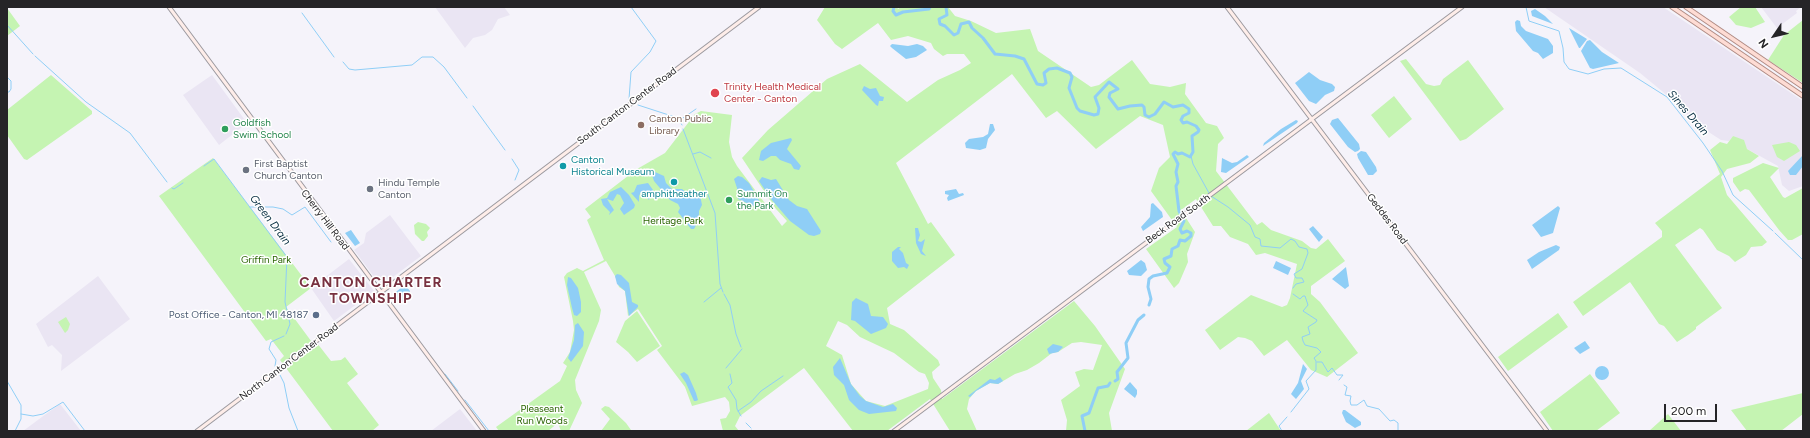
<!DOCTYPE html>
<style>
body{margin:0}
#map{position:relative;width:1810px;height:438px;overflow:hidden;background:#f5f3fa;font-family:Figtree,sans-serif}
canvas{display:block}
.frame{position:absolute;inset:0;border:8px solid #252427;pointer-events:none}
.north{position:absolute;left:1754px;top:16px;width:40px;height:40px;-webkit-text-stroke:3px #fff;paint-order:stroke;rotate:235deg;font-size:11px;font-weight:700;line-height:16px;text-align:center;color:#252427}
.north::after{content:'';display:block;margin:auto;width:14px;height:18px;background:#252427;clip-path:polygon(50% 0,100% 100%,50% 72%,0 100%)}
.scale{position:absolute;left:1664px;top:404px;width:53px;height:18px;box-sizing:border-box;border:2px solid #252427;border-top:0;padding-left:5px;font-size:12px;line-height:14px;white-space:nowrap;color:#252427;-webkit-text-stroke:3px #fff;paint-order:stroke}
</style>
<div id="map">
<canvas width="1810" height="438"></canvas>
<div class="frame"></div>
<div class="north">N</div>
<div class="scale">200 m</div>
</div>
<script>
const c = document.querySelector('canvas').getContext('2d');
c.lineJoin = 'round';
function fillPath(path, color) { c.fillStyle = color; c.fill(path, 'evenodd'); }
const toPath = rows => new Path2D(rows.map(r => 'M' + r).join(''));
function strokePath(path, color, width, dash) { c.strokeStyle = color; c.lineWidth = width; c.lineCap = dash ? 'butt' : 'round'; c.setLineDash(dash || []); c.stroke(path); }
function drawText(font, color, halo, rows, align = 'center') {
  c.font = font + ' Figtree,sans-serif'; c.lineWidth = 3; c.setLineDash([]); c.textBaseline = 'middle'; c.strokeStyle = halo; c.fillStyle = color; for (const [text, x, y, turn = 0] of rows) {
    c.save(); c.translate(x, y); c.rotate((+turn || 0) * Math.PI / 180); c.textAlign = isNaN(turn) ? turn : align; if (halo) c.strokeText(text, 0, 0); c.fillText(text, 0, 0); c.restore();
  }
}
fillPath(toPath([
 [435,7,504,7,510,15,498,19,492,30,485,35,473,38,465,48],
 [1544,7,1663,7,1803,101,1803,186,1789,191,1782,185,1778,166,1747,149,1733,136,1729,141,1721,140,1693,122,1680,106,1640,73],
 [1761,7,1801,7,1796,11,1797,13,1777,28],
 [212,75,247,123,219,145,183,95],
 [390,215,421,256,381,286,354,250,364,243,366,233],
 [349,259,374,291,334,321,311,288],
 [98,276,130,319,61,371,62,355,52,345,48,347,36,324],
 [60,404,81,431,23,431,46,414],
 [460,409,477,431,431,431]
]), '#eae5f3');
fillPath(toPath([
 [825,7,897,7,898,9,901,7,948,7,955,16,971,21,996,33,1030,29,1038,51,1091,87,1099,85,1132,60,1150,84,1170,87,1186,83,1185,94,1206,123,1217,126,1224,138,1218,144,1216,171,1257,225,1262,222,1271,230,1302,241,1311,248,1316,249,1328,239,1345,261,1311,286,1311,294,1320,302,1358,353,1327,377,1311,370,1287,340,1264,356,1252,341,1245,338,1238,337,1220,350,1205,330,1251,295,1282,307,1287,305,1290,298,1297,264,1265,253,1256,255,1248,244,1230,237,1221,226,1213,226,1196,199,1181,210,1195,232,1187,254,1188,262,1179,283,1174,288,1146,249,1177,227,1151,191,1159,168,1170,157,1163,125,1140,116,1096,149,1057,111,1046,118,1012,74,896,163,928,224,931,222,955,255,887,308,890,324,904,330,938,360,940,365,932,372,933,378,941,390,942,399,1074,301,1095,326,1125,369,1109,413,1112,431,1066,431,1067,420,1061,400,1080,386,1075,372,1084,369,1093,370,1102,345,1081,342,1072,343,1058,352,1052,353,1039,363,1027,370,1015,374,998,384,990,383,976,391,969,399,967,409,977,431,950,431,930,399,887,431,853,431,804,368,740,416,735,426,739,431,723,431,720,419,726,418,730,411,729,402,725,397,692,406,685,387,657,350,662,346,638,309,628,316,625,291,619,287,615,276,606,261,584,272,601,310,599,321,575,380,576,390,582,403,569,431,561,431,558,423,548,431,499,431,496,427,560,381,567,366,563,363,570,352,574,330,573,321,564,277,567,273,577,268,583,271,604,260,587,220,591,217,585,209,637,169,665,153,695,114,701,111,732,115,729,142,732,157,737,166,782,226,787,221,776,209,742,158,768,130,827,79,860,64,907,102,938,80,960,70,971,63,964,54,947,54,943,56,934,49,931,43,908,36,891,40,878,23,842,49,835,44,817,20],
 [838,321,847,325,860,337,894,353,919,372,925,374,929,383,928,389,885,406,866,401,851,384,842,355,826,346],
 [1741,7,1755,7,1765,22,1751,28,1736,25,1729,17],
 [7,8,20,26,7,36],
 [1803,20,1803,83,1768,60,1784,35],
 [1406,59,1426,84,1434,86,1440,85,1443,79,1468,60,1504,109,1466,139,1460,141,1400,61],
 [51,75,92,111,92,114,27,160,24,159,7,135,7,110],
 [1394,96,1412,119,1389,138,1371,115],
 [1733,136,1744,140,1747,149,1759,156,1750,163,1727,169,1721,177,1727,195,1767,242,1762,246,1751,247,1746,255,1735,262,1729,256,1717,250,1703,230,1700,228,1675,245,1722,308,1696,327,1696,329,1688,335,1677,342,1664,326,1659,324,1630,282,1583,316,1573,302,1662,237,1662,231,1655,223,1720,174,1710,150,1720,142,1727,144],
 [1789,142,1796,145,1800,151,1784,161,1777,157,1772,145],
 [213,158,311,288,286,307,314,345,317,343,331,361,341,360,345,357,358,374,347,383,379,425,372,431,333,431,280,360,284,356,271,339,266,341,159,196],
 [1763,163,1779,168,1770,177,1783,197,1785,198,1803,188,1803,234,1792,240,1788,240,1779,230,1749,190,1745,189,1740,192,1733,182,1733,178],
 [418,222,426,224,430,228,427,232,428,236,424,241,422,241,415,234,414,225],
 [637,311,660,346,637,362,628,352,616,342,625,321],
 [1558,313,1568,327,1508,371,1498,357],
 [66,317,70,324,68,330,65,333,58,322],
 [1590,374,1620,413,1596,431,1553,431,1540,412],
 [1803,393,1803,414,1781,431,1747,431,1731,410],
 [605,406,609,407,626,423,631,430,636,431,601,431,610,419,601,409],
 [1269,413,1281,431,1246,431],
 [1668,414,1681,431,1649,431]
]), '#c5f4b2');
fillPath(toPath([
 [1535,9,1545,16,1553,24,1532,16,1531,11],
 [1517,20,1520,21,1521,26,1526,31,1548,39,1553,46,1553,53,1543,59,1538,53,1533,51,1516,31,1515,22],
 [1569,28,1587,39,1580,48,1579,48],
 [1590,40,1602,52,1619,63,1593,69,1590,68,1581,51,1587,41],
 [892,44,908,46,917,44,923,46,927,50,916,57,906,59,892,48,890,46],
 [1309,72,1320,80,1332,84,1335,87,1334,91,1325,95,1316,104,1309,101,1295,83],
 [864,86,870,89,876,88,880,96,884,97,883,101,879,101,878,106,876,105,862,90],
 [1338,118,1359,144,1360,149,1358,151,1355,152,1348,147,1330,124,1332,120],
 [1296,120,1298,121,1297,123,1263,146,1264,143,1281,129],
 [990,124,993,124,995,130,988,139,986,148,980,150,966,148,965,143,969,139,983,137,988,134],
 [791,138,792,140,787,149,801,166,799,170,794,169,791,164,780,160,776,156,771,156,763,161,759,160,761,151,771,143],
 [1361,151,1366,152,1376,167,1377,171,1373,175,1368,175,1358,158,1357,154],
 [1247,155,1249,157,1236,166,1226,173,1221,172,1222,158,1232,163,1237,162],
 [1803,155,1803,166,1796,175,1790,175,1788,171],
 [655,172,664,176,666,183,672,189,682,189,687,193,700,195,702,205,699,211,699,220,694,229,691,229,678,212,680,208,678,204,670,200,654,181,652,175],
 [738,176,742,177,749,183,763,207,760,208,753,206,738,199,737,188,734,179],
 [762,177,771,180,776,179,789,200,797,206,807,209,821,231,820,234,814,236,809,235,790,221,771,199,759,181],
 [648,183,653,190,651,197,648,200,648,194,641,192,639,196,639,202,631,193,634,192,637,185],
 [621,187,629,195,635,205,634,208,624,215,620,209,624,203,620,195,617,194,613,201,607,199,614,210,609,215,610,212,603,205,601,199,607,198,610,192],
 [956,189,959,194,963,193,964,195,948,201,947,198,949,195,945,194,945,191],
 [1153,203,1162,212,1163,217,1143,231,1141,227,1150,217,1151,204],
 [1558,206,1560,208,1553,233,1541,237,1532,225],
 [1313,226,1323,237,1319,242,1309,229],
 [915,228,918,228,920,235,918,241,921,242,925,239,922,251,926,256,921,254,916,243],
 [351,230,360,243,355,246,345,233],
 [1556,245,1560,247,1559,250,1532,269,1527,260,1539,252],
 [898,247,901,247,899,249,903,253,906,263,909,265,907,269,904,267,898,268,892,261,892,252],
 [1141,260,1145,263,1147,270,1141,276,1129,275,1127,271],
 [1276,261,1291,268,1288,275,1273,268],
 [1346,267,1349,286,1345,289,1332,279],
 [617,274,621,275,629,283,632,302,638,305,638,307,629,316,625,291,617,284,615,276],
 [568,277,571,278,578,288,581,302,581,312,577,316,574,315,572,308,567,285],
 [405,285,410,291,410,295,400,304,393,294],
 [856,298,868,304,871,316,883,317,888,324,886,328,871,334,855,321,851,320,852,302],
 [578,323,584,332,583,346,571,362,568,358,574,340,575,325],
 [1585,341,1590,348,1580,354,1574,348],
 [1053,344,1061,346,1063,347,1058,352,1049,354,1047,349],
 [840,358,851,384,860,396,866,401,883,407,893,404,897,408,896,411,869,414,859,410,849,400,844,385,834,375,833,367],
 [1303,364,1307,369,1301,381,1304,389,1296,399,1291,394,1298,383],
 '1595 373a7 7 0 1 1 14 0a7 7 0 1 1-14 0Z',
 [684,372,688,375,696,393,698,400,696,401,694,401,686,383,680,374],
 [1000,377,1003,381,998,384,990,383,976,391,970,397,968,396,990,379,995,380],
 [1130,382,1137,390,1137,394,1135,398,1124,389],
 [1345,410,1361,422,1361,425,1355,428,1346,422,1342,413,1343,410]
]), '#8fcef6');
strokePath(toPath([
 [1526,7,1529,21,1559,31,1563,48,1564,62,1569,69,1588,74,1604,69,1621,68,1667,97,1703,143,1722,171,1733,195,1773,231],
 [302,13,334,57],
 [7,25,33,54],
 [35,56,86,102,130,133,167,182],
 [343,62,349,69,355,70,412,65,422,57,433,57,444,67,467,98],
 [7,77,11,81,11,89,9,92,7,92],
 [629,99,631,72,650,52,656,41,631,7],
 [638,105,678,118,682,125],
 [473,106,505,150],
 [680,120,696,109],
 [683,129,715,213,720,284,723,292],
 [693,154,700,152,711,158],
 [1191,156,1193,164,1209,193],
 [512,159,519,170,515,180],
 [204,166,214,159,287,257,285,302,290,324,286,334],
 [172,188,174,189,183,183],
 [1211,196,1228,207,1250,225,1255,237,1260,239,1261,246,1280,248,1291,239,1295,241,1299,247,1307,249,1308,253,1302,269,1294,274,1296,278,1302,278,1304,282,1296,284,1293,288],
 [250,207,273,207,283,209,292,215,305,207,331,242],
 [1775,233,1803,260],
 [724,294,730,305,736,334,741,347],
 [704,302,721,288],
 [1317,362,1322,362,1328,372,1332,368,1337,375,1343,375,1339,380],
 [275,366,276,360,269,349,271,342,284,336],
 [726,368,742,349],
 [445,374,458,391],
 [730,374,732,383,728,387,736,400,737,409,741,416],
 [280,375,284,383,289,408,298,431],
 [7,381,21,405,21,419,15,431],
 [1344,385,1347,387,1345,395,1351,396,1350,401,1351,405,1357,405,1364,400,1367,406,1379,409,1390,421,1394,420,1398,423,1398,431],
 [465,400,489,431],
 [738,411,751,402,761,391,783,376],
 [1291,412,1309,389,1306,381,1316,370,1316,361,1314,358,1321,352,1317,348,1305,345,1303,341,1302,337,1310,334,1308,327,1316,322,1317,320,1303,311,1308,305,1305,296,1303,296,1300,299,1293,294],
 [21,414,33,416,43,414,63,402,85,431],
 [746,423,751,428],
 [752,430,753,431],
 [1282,431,1279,426,1287,417]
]), '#8fcef6', 1);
strokePath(toPath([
 [894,7,893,11,896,15,903,12,929,9,930,7],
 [946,7,947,15,939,19,940,24,945,26,954,35,958,33,961,24,969,22,972,28,983,38,995,54,1015,56,1024,59,1037,84,1043,85,1046,83,1044,73,1049,69,1057,68,1070,73,1072,77,1069,88,1077,108,1080,111,1094,115,1098,114,1099,108,1095,97,1109,82,1118,89,1110,93,1109,97,1118,109,1130,106,1142,105,1144,107,1145,115,1149,117,1155,114,1164,102,1173,107,1183,105,1189,109,1189,113,1183,116,1181,120,1183,123,1187,122,1196,126,1199,130,1198,132,1192,136,1193,152,1190,157,1182,153,1178,154,1175,152,1173,154,1178,164,1176,172,1178,182,1176,186,1179,211,1184,221,1180,229,1182,233,1187,231,1191,233,1191,236,1185,241,1180,240,1178,246,1172,249,1171,256,1164,259,1165,263,1170,267,1167,273,1153,276,1149,279,1148,287,1151,299,1149,305],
 [1115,381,1118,379,1117,372,1128,358,1126,343,1138,320,1144,315],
 [1085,431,1082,416,1089,413,1098,388,1108,386,1110,383]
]), '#8fcef6', 3);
const secondary = toPath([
 [169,7,484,431],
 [1227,7,1547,431],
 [197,431,759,7],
 [894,431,1462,7]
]);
const primary = toPath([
 [1672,7,1803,96],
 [1686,7,1803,87]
]);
strokePath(secondary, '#9b999f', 5);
strokePath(primary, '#b18c85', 5.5);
strokePath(secondary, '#feede9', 3);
strokePath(primary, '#fedcd4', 3.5);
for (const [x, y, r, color] of [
 [715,93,5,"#e0444e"],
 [641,125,4,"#8d6e63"],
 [225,129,4,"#2e9e5b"],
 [563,166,4,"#0f9aa8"],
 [246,170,4,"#6b7280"],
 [674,182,4,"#0f9aa8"],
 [370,189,4,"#6b7280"],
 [729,200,4,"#2e9e5b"],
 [316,315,4,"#5c6f8a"]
]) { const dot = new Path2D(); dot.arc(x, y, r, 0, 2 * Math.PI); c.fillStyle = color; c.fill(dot); strokePath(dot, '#fff', 1.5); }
drawText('10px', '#be3a42', '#fff', [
 ["Trinity Health Medical",724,87],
 ["Center - Canton",724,99]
], 'left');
drawText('10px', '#252427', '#fff', [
 ["South Canton Center Road",627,106,-37],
 ["Beck Road South",1178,219,-36],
 ["Geddes Road",1387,219,53],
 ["Cherry Hill Road",325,220,53],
 ["North Canton Center Road",289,362,-37]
]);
drawText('10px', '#785e54', '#fff', [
 ["Canton Public",649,119],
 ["Library",649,131]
], 'left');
drawText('10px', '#27864d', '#fff', [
 ["Goldfish",233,123],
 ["Swim School",233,135],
 ["Summit On",737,194],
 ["the Park",737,206]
], 'left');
drawText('10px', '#0d838f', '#fff', [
 ["Canton",571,160],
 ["Historical Museum",571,172],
 ["amphitheather",674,194,"center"]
], 'left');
drawText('10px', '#5b616d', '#fff', [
 ["First Baptist",254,164],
 ["Church Canton",254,176],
 ["Hindu Temple",378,183],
 ["Canton",378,195]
], 'left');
drawText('10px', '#296400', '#fff', [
 ["Heritage Park",673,221],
 ["Griffin Park",266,260],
 ["Pleaseant",542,409],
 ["Run Woods",542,421]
]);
drawText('10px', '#4e5e75', '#fff', [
 ["Post Office - Canton, MI 48187",308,315]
], 'right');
drawText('italic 11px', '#072d41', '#fff', [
 ["Sines Drain",1688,113,49],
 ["Green Drain",270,220,53]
]);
c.letterSpacing = '1px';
drawText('bold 14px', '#783140', '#fff', [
 ["CANTON CHARTER",371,283],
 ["TOWNSHIP",371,299]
]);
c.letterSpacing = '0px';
</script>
